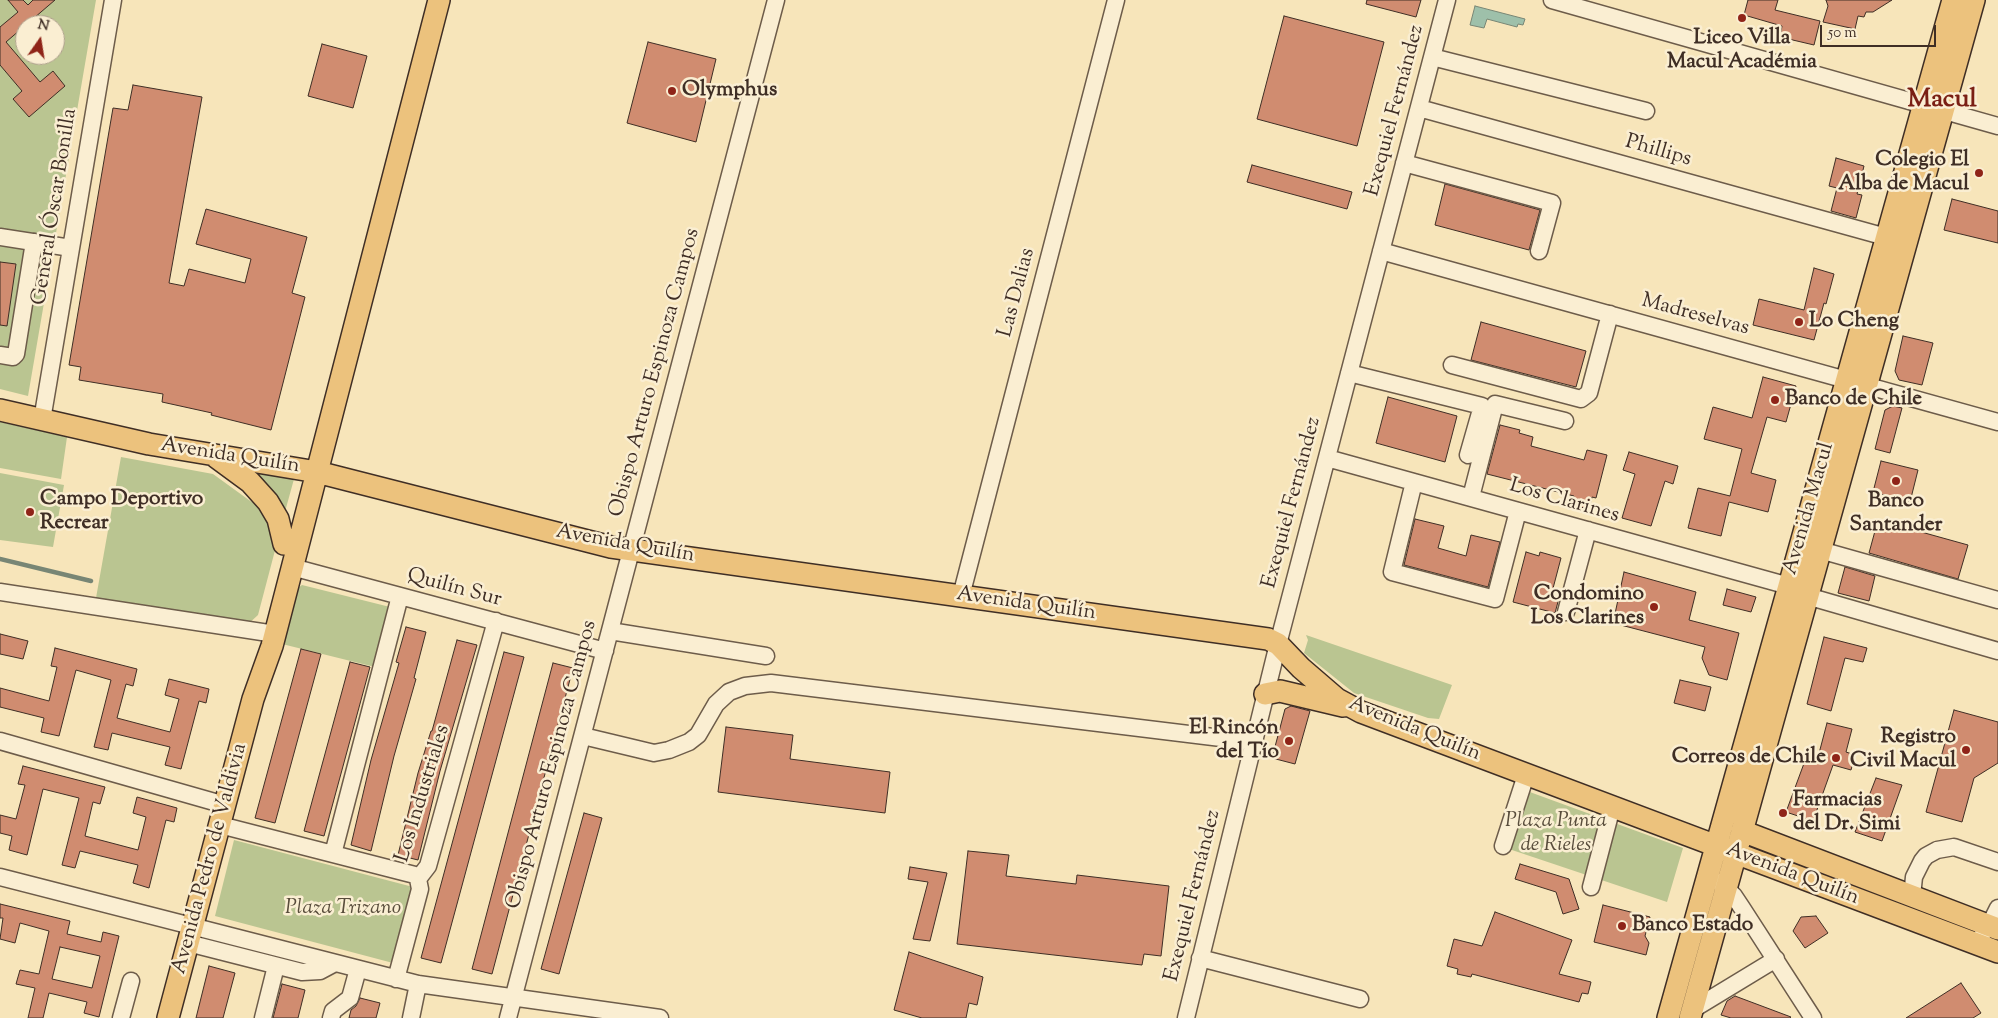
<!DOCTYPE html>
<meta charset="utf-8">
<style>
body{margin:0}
#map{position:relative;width:1998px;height:1018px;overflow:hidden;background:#f7e5ba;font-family:"Sorts Mill Goudy",serif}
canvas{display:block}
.north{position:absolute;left:15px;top:15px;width:50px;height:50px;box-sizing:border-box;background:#faeed2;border:1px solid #afa18d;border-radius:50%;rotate:13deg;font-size:14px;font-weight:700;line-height:20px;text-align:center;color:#3f2e25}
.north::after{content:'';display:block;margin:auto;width:18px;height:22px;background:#8f2418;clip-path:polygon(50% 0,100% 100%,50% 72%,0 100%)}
.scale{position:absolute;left:1820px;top:25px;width:116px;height:22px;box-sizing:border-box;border:2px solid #3f2e25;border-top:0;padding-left:6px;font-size:15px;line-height:18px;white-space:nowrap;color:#3f2e25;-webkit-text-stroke:4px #faeed2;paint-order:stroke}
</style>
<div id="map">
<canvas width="1998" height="1018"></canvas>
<div class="north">N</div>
<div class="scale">50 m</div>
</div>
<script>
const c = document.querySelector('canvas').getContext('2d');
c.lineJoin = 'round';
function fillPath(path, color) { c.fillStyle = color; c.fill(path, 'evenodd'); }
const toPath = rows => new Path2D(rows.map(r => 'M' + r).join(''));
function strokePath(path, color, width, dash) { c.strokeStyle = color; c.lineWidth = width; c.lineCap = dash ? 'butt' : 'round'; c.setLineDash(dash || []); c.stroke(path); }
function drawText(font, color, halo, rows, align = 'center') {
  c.font = font + ' "Sorts Mill Goudy",serif'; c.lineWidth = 5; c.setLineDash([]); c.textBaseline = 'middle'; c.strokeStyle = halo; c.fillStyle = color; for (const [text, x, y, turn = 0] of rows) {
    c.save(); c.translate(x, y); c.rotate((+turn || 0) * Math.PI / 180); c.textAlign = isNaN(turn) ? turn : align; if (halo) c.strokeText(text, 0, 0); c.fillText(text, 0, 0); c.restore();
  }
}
fillPath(toPath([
 [0,0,96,0,28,396,0,389],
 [25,25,55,25,55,55,25,55],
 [0,422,67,437,61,479,0,468],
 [121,457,213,474,271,516,278,539,258,615,246,626,96,598],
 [235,470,294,479,283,519],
 [0,473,64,485,53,547,0,540],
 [302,585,390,607,375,667,278,643,291,593],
 [1306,635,1452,685,1439,719,1428,718,1354,693,1304,653,1308,640],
 [1527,791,1683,848,1667,902,1506,848],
 [234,840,413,887,393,963,215,916]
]), '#bac591');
const water = toPath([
 [1475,6,1525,19,1523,25,1518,24,1517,27,1487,19,1484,28,1470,25,1475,6]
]);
fillPath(water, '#9ec0aa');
strokePath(water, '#788675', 1);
strokePath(toPath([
 [0,559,91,581]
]), '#788675', 4.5);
const building = toPath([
 [8,0,23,0,28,5,33,0,55,0,6,42,40,82,53,71,65,86,29,117,13,99,22,91,0,65,0,27,18,12,8,0],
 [1367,0,1421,0,1416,17,1366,4,1367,0],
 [1748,0,1778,0,1775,10,1820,21,1814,45,1780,37,1782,26,1744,15,1748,0],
 [1826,0,1892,0,1873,12,1866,12,1864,17,1858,16,1855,29,1823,22,1828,6,1826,0],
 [1284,16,1384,42,1357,146,1257,119,1284,16],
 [648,42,716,59,696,142,627,123,648,42],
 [322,44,367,56,353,108,308,96,322,44],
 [133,85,202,97,169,283,184,286,189,269,245,283,251,259,196,244,206,209,307,237,292,293,305,297,271,430,211,415,212,413,162,402,163,394,79,380,81,367,69,365,113,108,128,110,133,85],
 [1836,158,1864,166,1857,194,1862,195,1856,218,1831,211,1837,188,1829,186,1836,158],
 [1252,165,1352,192,1347,209,1247,182,1252,165],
 [1445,184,1540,210,1529,250,1435,225,1445,184],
 [1952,199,1998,211,1998,243,1944,230,1952,199],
 [0,262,16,264,7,326,0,325,0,262],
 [1814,268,1834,274,1826,304,1824,303,1814,340,1753,325,1759,299,1804,310,1814,268],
 [1481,322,1586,351,1576,387,1471,360,1481,322],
 [1903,336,1933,343,1922,385,1899,380,1895,371,1903,336],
 [1763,377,1796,386,1786,422,1767,417,1751,473,1776,480,1768,512,1729,502,1721,536,1688,528,1698,488,1730,496,1742,449,1704,439,1713,407,1752,418,1763,377],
 [1388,397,1457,416,1445,462,1376,443,1388,397],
 [1893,406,1902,408,1890,453,1875,449,1885,410,1893,406],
 [1500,425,1520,430,1519,433,1533,437,1531,446,1584,460,1587,450,1607,455,1596,498,1592,497,1589,509,1572,505,1574,496,1487,474,1500,425],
 [1629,452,1678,466,1673,484,1665,481,1651,526,1622,518,1635,474,1623,470,1629,452],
 [1881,461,1918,470,1910,502,1873,492,1881,461],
 [1415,519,1444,526,1438,548,1466,556,1471,535,1500,542,1488,587,1404,565,1415,519],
 [1878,520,1968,545,1958,579,1869,553,1878,520],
 [1526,552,1539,556,1540,552,1561,558,1551,596,1559,598,1555,613,1513,602,1526,552],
 [1845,567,1875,576,1869,601,1838,593,1845,567],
 [1624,572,1696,592,1689,620,1739,633,1727,680,1709,675,1702,658,1705,647,1613,623,1624,572],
 [1727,589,1756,597,1751,612,1723,605,1727,589],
 [406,627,426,632,414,678,416,679,394,756,371,851,351,845,371,760,399,663,396,662,406,627],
 [0,634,28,641,23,659,0,654,0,634],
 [1824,637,1867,648,1863,662,1845,658,1831,711,1807,704,1824,637],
 [457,640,477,645,440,771,418,860,398,855,418,773,431,731,432,731,457,640],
 [55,648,137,669,133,686,126,684,117,718,170,732,179,699,165,695,169,679,209,689,206,703,199,701,181,769,165,765,170,747,112,733,108,750,94,747,111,680,76,670,59,736,41,732,44,718,0,707,0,688,49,701,57,667,51,666,55,648],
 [301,649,321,654,275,823,255,818,301,649],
 [504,652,524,657,441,963,421,958,504,652],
 [350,662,370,667,324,836,304,831,350,662],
 [553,663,573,668,492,974,472,969,553,663],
 [1680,680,1711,687,1705,711,1674,703,1680,680],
 [1291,706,1310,711,1295,764,1272,758,1285,709,1291,706],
 [1954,710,1998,722,1998,763,1974,778,1962,822,1926,812,1954,710],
 [1827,723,1852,729,1846,752,1855,755,1851,770,1833,765,1813,821,1786,812,1806,758,1817,761,1827,723],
 [726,727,793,735,790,759,890,772,885,813,718,792,726,727],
 [23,766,105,787,100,804,93,802,85,836,138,850,146,817,133,813,137,797,177,808,174,822,166,820,149,888,133,883,138,865,80,851,75,868,62,865,79,798,43,789,27,855,9,850,12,836,0,833,0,815,16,819,25,785,18,784,23,766],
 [1876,778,1902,785,1882,841,1855,832,1876,778],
 [584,813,602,818,559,974,541,969,584,813],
 [968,851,1009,855,1006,876,1076,884,1077,875,1169,886,1161,956,1144,954,1142,965,957,944,968,851],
 [1520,864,1569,879,1579,909,1563,914,1556,892,1515,879,1520,864],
 [910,867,947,873,930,941,913,939,928,882,908,879,910,867],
 [0,904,70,921,67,934,101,942,103,932,119,936,99,1017,84,1013,87,1002,49,993,43,1018,28,1018,35,988,16,984,20,970,39,974,49,931,20,923,15,943,0,939,3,918,0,918,0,904],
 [60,947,100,956,92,988,52,979,60,947],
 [1603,905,1650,917,1645,936,1649,943,1646,955,1594,942,1603,905],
 [1495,912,1572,940,1559,974,1591,982,1588,994,1582,993,1579,1002,1472,974,1471,977,1457,974,1458,969,1447,966,1454,939,1482,946,1495,912],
 [1816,916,1828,933,1805,948,1793,931,1801,917,1816,916],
 [909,952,983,977,977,1005,969,1003,966,1018,922,1018,894,1010,909,952],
 [209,966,235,973,223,1018,196,1018,209,966],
 [1961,983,1981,1013,1973,1018,1906,1018,1961,983],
 [282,984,305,990,298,1018,273,1018,282,984],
 [1735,996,1791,1017,1790,1018,1731,1018,1721,1015,1727,1001,1735,996],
 [360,998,380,1003,376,1018,349,1018,351,1010,356,1006,360,998]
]);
fillPath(building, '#d08c70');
strokePath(building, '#3f2e25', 1);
const minor = toPath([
 [1552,0,1998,126],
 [1432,57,1646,111],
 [1419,108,1886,237],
 [1404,163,1552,203,1539,251],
 [0,237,71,248],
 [1381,251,1998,422],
 [0,355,13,357,16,354,34,242],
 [1452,365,1581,399,1589,393,1610,314],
 [1349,373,1482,406,1468,455],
 [42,420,113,0],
 [1327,458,1789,586],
 [1414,482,1392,572,1495,599,1518,511],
 [1471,497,1495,404,1565,421],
 [1820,550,1998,600],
 [292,567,605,651],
 [0,592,275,634],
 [961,596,1116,0],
 [1807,596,1998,651],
 [1566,612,1588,530],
 [610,631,766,656],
 [583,736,654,753,669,750,689,742,698,735,716,704,729,692,745,686,771,683,1254,742],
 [0,741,225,805],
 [220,825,407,873,415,875,418,879],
 [1503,846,1526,775],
 [333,854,400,596],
 [0,877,418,984,660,1018],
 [418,879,428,866,496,621],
 [1720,882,1734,896,1742,908,1813,1018],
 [1591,887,1612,807],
 [1912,896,1914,877,1922,861,1926,856,1937,850,1954,847,1998,862],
 [1983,933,1989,926,1998,908],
 [188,943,302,972,320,971,335,963],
 [1200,958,1360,999],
 [396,979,420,889,418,879],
 [1692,1010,1776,959],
 [121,1018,131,981],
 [263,1018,276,966],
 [331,1018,333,1011,350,998,358,969],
 [411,1018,418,984],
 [508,1018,776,0],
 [1186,1018,1278,644,1447,0]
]);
const major = toPath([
 [0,410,149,444,317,472,611,547,1268,639,1278,644,1301,668,1337,699,1361,712,1998,952],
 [216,457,250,482,268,502,278,519,284,544],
 [1265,694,1280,691,1343,706],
 [1742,831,1998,929],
 [168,1018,253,699,272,646,439,0],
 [1668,1018,1953,0],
 [1690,1018,1974,0]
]);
strokePath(minor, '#6d5c4a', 19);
strokePath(major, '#3f2e25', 24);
strokePath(minor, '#faeed2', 16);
strokePath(major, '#ecc27d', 21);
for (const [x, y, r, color] of [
 [1742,18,5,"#8f2418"],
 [672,91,5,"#8f2418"],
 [1979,173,5,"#8f2418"],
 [1799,322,5,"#8f2418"],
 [1775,400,5,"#8f2418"],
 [1896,481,5,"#8f2418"],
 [30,512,5,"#8f2418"],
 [1654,607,5,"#8f2418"],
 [1289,741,5,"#8f2418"],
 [1966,750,5,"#8f2418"],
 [1836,758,5,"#8f2418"],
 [1783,813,5,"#8f2418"],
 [1622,926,5,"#8f2418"]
]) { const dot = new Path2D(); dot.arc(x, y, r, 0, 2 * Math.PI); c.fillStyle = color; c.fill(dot); strokePath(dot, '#faeed2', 2); }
drawText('bold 21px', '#3f2e25', '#faeed2', [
 ["Liceo Villa",1742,39,"center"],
 ["Macul Académia",1742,63,"center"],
 ["Olymphus",682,91],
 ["Colegio El",1969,161,"right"],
 ["Alba de Macul",1969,185,"right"],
 ["Lo Cheng",1809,322],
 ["Banco de Chile",1785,400],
 ["Campo Deportivo",40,500],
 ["Recrear",40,524],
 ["Banco",1896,502,"center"],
 ["Santander",1896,526,"center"],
 ["Condomino",1644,595,"right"],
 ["Los Clarines",1644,619,"right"],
 ["El Rincón",1279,729,"right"],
 ["del Tío",1279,753,"right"],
 ["Registro",1956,738,"right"],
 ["Civil Macul",1956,762,"right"],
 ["Correos de Chile",1826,758,"right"],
 ["Farmacias",1793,801],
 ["del Dr. Simi",1793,825],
 ["Banco Estado",1632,926]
], 'left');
drawText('21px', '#3f2e25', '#faeed2', [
 ["Exequiel Fernández",1396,111,-75],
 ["Phillips",1658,152,16],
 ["General Óscar Bonilla",56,207,-81],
 ["Las Dalias",1018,293,-75],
 ["Madreselvas",1695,316,15],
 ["Obispo Arturo Espinoza Campos",656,373,-75],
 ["Avenida Quilín",230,457,9],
 ["Los Clarines",1564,502,16],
 ["Exequiel Fernández",1293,503,-75],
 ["Avenida Macul",1810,509,-74],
 ["Avenida Quilín",625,545,10],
 ["Quilín Sur",454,589,15],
 ["Avenida Quilín",1026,605,8],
 ["Avenida Quilín",1414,730,22],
 ["Obispo Arturo Espinoza Campos",553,765,-75],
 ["Los Industriales",424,794,-73],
 ["Avenida Pedro de Valdivia",211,859,-75],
 ["Avenida Quilín",1792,875,21],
 ["Exequiel Fernández",1194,896,-76]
]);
drawText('italic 21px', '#584c3b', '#faeed2', [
 ["Plaza Punta",1556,822],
 ["de Rieles",1556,846],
 ["Plaza Trizano",343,909]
]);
drawText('bold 26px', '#7a1f14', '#faeed2', [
 ["Macul",1942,102]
]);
</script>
